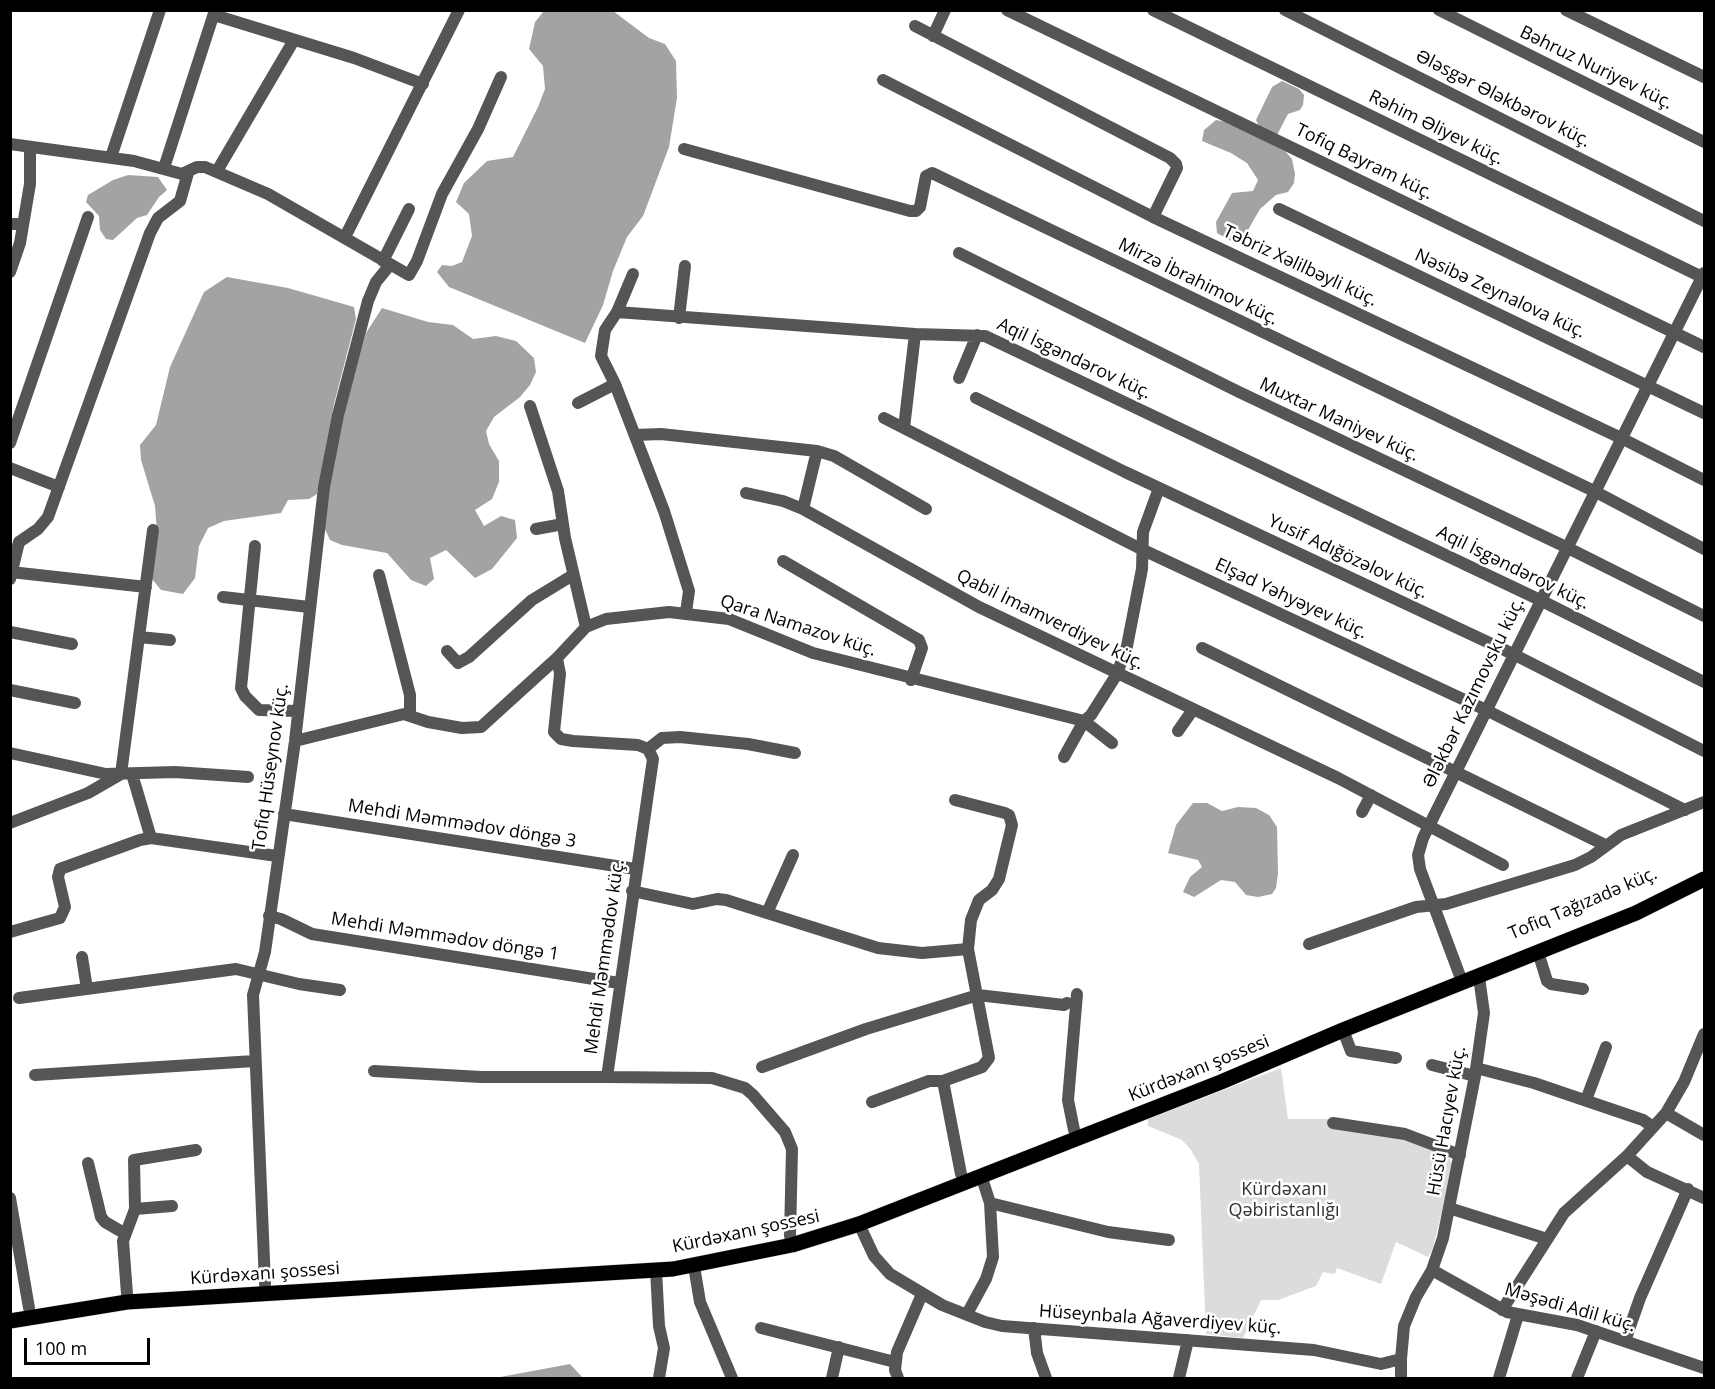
<!DOCTYPE html>
<meta charset="utf-8">
<style>
body{margin:0}
#map{position:relative;width:1715px;height:1389px;overflow:hidden;background:#fff;font-family:"Open Sans",sans-serif}
canvas{display:block}
.frame{position:absolute;inset:0;border:12px solid #000;pointer-events:none}
.scale{position:absolute;left:24px;top:1338px;width:126px;height:27px;box-sizing:border-box;border:3px solid #000;border-top:0;padding-left:8px;font-size:18px;line-height:21px;white-space:nowrap;color:#000;-webkit-text-stroke:4px #fff;paint-order:stroke}
</style>
<div id="map">
<canvas width="1715" height="1389"></canvas>
<div class="frame"></div>
<div class="scale">100 m</div>
</div>
<script>
const c = document.querySelector('canvas').getContext('2d');
c.lineJoin = 'round';
function fillPath(path, color) { c.fillStyle = color; c.fill(path, 'evenodd'); }
const toPath = rows => new Path2D(rows.map(r => 'M' + r).join(''));
function strokePath(path, color, width, dash) { c.strokeStyle = color; c.lineWidth = width; c.lineCap = dash ? 'butt' : 'round'; c.setLineDash(dash || []); c.stroke(path); }
function drawText(font, color, halo, rows, align = 'center') {
  c.font = font + ' "Open Sans",sans-serif'; c.lineWidth = 5; c.setLineDash([]); c.textBaseline = 'middle'; c.strokeStyle = halo; c.fillStyle = color; for (const [text, x, y, turn = 0] of rows) {
    c.save(); c.translate(x, y); c.rotate((+turn || 0) * Math.PI / 180); c.textAlign = isNaN(turn) ? turn : align; if (halo) c.strokeText(text, 0, 0); c.fillText(text, 0, 0); c.restore();
  }
}
fillPath(toPath([
 [1281,1068,1288,1119,1331,1119,1392,1135,1447,1154,1453,1165,1433,1248,1428,1257,1396,1242,1381,1284,1337,1268,1335,1274,1323,1272,1316,1286,1278,1300,1261,1300,1243,1338,1206,1334,1199,1164,1191,1150,1182,1140,1148,1126,1148,1119]
]), '#dcdcdc');
fillPath(toPath([
 [544,11,613,11,649,38,665,44,676,61,677,98,669,147,643,216,627,237,613,271,603,305,585,343,449,287,437,272,442,265,452,266,462,262,472,236,469,214,456,202,464,183,487,161,513,157,538,107,545,89,543,66,529,49,535,22],
 [1282,81,1299,89,1304,95,1303,105,1300,110,1288,114,1277,135,1260,128,1256,120,1272,87],
 [1216,120,1227,122,1285,151,1292,159,1295,174,1294,183,1288,192,1276,195,1260,209,1248,230,1233,242,1217,233,1216,222,1232,193,1253,191,1258,180,1247,163,1231,153,1202,141,1204,130],
 [128,175,158,177,167,190,159,197,147,215,137,218,113,240,106,239,100,230,99,216,86,202,88,195,113,180],
 [227,277,288,288,354,307,356,319,334,404,317,494,309,499,288,500,281,513,224,521,208,528,199,546,195,578,183,594,161,590,152,579,157,532,155,506,141,460,140,445,156,425,170,367,204,292],
 [382,308,428,322,453,325,473,339,496,336,516,341,534,358,536,372,530,385,520,397,494,417,486,431,489,444,499,461,499,482,492,499,475,510,484,526,501,516,515,520,517,538,492,569,475,578,446,550,430,558,434,579,426,586,411,580,387,553,342,545,330,540,323,525,337,438,366,333],
 [1193,803,1207,803,1222,811,1238,807,1256,808,1269,815,1277,827,1278,873,1276,888,1272,894,1258,897,1246,895,1235,882,1221,880,1194,897,1183,892,1190,877,1202,867,1198,860,1168,853,1176,825],
 [570,1364,583,1378,495,1378]
]), '#a3a3a3');
const major = toPath([
 [10,1321,127,1302,673,1269,792,1245,859,1224,1221,1082,1343,1030,1636,913,1704,879]
]);
strokePath(major, '#dbdbdb', 16);
strokePath(toPath([
 [1007,10,1704,347],
 [1153,10,1704,278],
 [1285,10,1704,221],
 [1439,10,1704,142],
 [1566,10,1704,77],
 [214,15,354,58,423,84],
 [915,26,1170,158,1176,164,1177,168,1153,217],
 [933,36,945,10],
 [883,80,1153,217,1621,438,1704,480],
 [10,144,134,161,182,174,197,167,205,167,268,194,409,275,417,261,442,194,478,129,501,77],
 [684,149,910,211,916,211,920,207,926,176,932,173,1594,491,1704,549],
 [111,157,160,10],
 [164,168,215,10],
 [217,171,294,40],
 [1279,209,1704,413],
 [10,224,23,224],
 [345,237,459,10],
 [959,253,1239,392,1566,547,1704,616],
 [383,261,409,209],
 [10,272,20,243,30,184,30,147],
 [617,312,633,274],
 [679,318,685,266],
 [959,378,977,335],
 [976,398,1125,472,1513,654,1704,751],
 [578,403,615,384],
 [530,406,558,491,565,538,586,627],
 [884,418,1141,549,1486,710,1685,810],
 [904,428,915,334],
 [635,435,661,434,817,451,803,509,979,607,1338,778,1503,865],
 [10,443,88,217],
 [817,451,834,456,926,509],
 [10,468,59,487],
 [746,493,783,501,803,509],
 [536,529,563,524],
 [255,546,241,688,245,696,259,710,298,711],
 [783,561,919,640,922,648,911,680],
 [11,572,146,587],
 [379,575,410,695,410,714],
 [10,579,19,542,38,529,48,517,150,233,158,218,180,201,188,173],
 [223,597,309,607],
 [686,612,689,591,664,511,615,384,601,356,605,330,617,312,915,334,985,336,1540,600,1704,682],
 [10,632,72,644],
 [139,637,170,640],
 [1202,648,1605,845],
 [447,651,458,663,469,657,532,600,573,575],
 [557,658,560,674,554,732,561,739,573,741,638,745,648,749,653,759,607,1077,712,1078,745,1088,753,1095,785,1132,792,1149,790,1236],
 [10,690,75,703],
 [1178,731,1192,711],
 [295,741,404,714,428,722,462,728,481,727,557,658,586,627,606,619,669,612,729,619,813,653,1084,721,1091,715,1117,674,1127,646,1142,569,1143,532,1159,488],
 [648,749,662,738,680,737,748,744,795,753],
 [10,753,106,774,175,772,248,777],
 [1064,757,1084,721,1112,743],
 [132,774,151,838],
 [955,800,1005,813,1009,815,1012,825,999,879,992,890,979,900,971,920,968,949],
 [1362,812,1371,795],
 [284,814,635,869],
 [10,823,88,793,121,774,153,530],
 [632,891,693,904,717,899,726,900,878,948,922,953,968,949,989,1058,982,1067,943,1081,961,1174],
 [767,913,793,855],
 [269,916,281,919,312,934,619,983],
 [10,932,60,918,65,907,58,877,60,869,140,840,151,838,277,856],
 [1309,944,1416,907,1446,904,1575,865,1591,857,1621,835,1704,802],
 [1538,952,1547,981,1551,984,1583,989],
 [82,957,87,989],
 [1460,976,1420,869,1418,855,1423,838,1704,273],
 [19,998,236,969,299,984,340,990],
 [1343,1030,1351,1051,1396,1058],
 [1432,1065,1475,1076],
 [762,1067,866,1029,978,995,1064,1005,1067,1003],
 [1476,1068,1534,1083,1643,1120,1653,1127],
 [374,1071,481,1077,607,1077],
 [35,1075,254,1061],
 [1586,1100,1606,1047],
 [872,1102,929,1081,943,1081],
 [1666,1113,1704,1135],
 [1333,1123,1405,1134,1460,1155],
 [1074,1130,1068,1100,1077,994],
 [1627,1156,1647,1172,1704,1198],
 [88,1163,101,1217,105,1222,124,1233],
 [10,1198,29,1308],
 [990,1203,1108,1232,1169,1240],
 [1449,1208,1547,1239],
 [135,1209,172,1206],
 [859,1224,874,1256,890,1274,942,1305,985,1322,1002,1326,1314,1350,1381,1364,1401,1359,1404,1326,1416,1297,1432,1270,1443,1238,1475,1076,1484,1013,1479,977],
 [694,1266,700,1302,732,1378],
 [656,1270,659,1326,664,1348,659,1378],
 [1432,1270,1507,1312,1577,1325,1704,1368],
 [265,1284,253,995,265,952,295,741,324,487,338,415,368,301,376,282,389,266],
 [127,1294,123,1241,135,1209,134,1160,196,1150],
 [1502,1310,1564,1213,1627,1156,1666,1113,1684,1082,1704,1034],
 [967,1314,986,1279,993,1257,990,1203,981,1175],
 [761,1328,895,1362],
 [1034,1328,1037,1353,1046,1378],
 [1625,1341,1640,1298,1688,1189],
 [832,1378,839,1347],
 [898,1378,895,1370,897,1352,922,1294],
 [1179,1378,1188,1340],
 [1401,1378,1401,1359],
 [1499,1378,1518,1315],
 [1577,1378,1596,1331]
]), '#555', 12);
strokePath(major, '#000', 15);
drawText('18px', '#000', '#fff', [
 ["Bəhruz Nuriyev küç.",1596,68,26],
 ["Ələsgər Ələkbərov küç.",1503,99,27],
 ["Rəhim Əliyev küç.",1436,128,26],
 ["Tofiq Bayram küç.",1364,162,26],
 ["Təbriz Xəlilbəyli küç.",1300,266,25],
 ["Mirzə İbrahimov küç.",1198,282,26],
 ["Nəsibə Zeynalova küç.",1500,294,25],
 ["Aqil İsgəndərov küç.",1074,359,25],
 ["Muxtar Maniyev küç.",1339,420,25],
 ["Yusif Adığözəlov küç.",1348,557,25],
 ["Aqil İsgəndərov küç.",1513,568,26],
 ["Elşad Yəhyəyev küç.",1291,599,25],
 ["Qabil İmamverdiyev küç.",1050,620,26],
 ["Qara Namazov küç.",798,626,18],
 ["Ələkbər Kazımovsku küç.",1474,693,-64],
 ["Tofiq Hüseynov küç.",271,767,-82],
 ["Mehdi Məmmədov döngə 3",462,824,9],
 ["Tofiq Tağızadə küç.",1583,904,-23],
 ["Mehdi Məmmədov döngə 1",445,937,9],
 ["Mehdi Məmmədov küç.",605,957,-82],
 ["Kürdəxanı şossesi",1199,1069,-22],
 ["Hüsü Hacıyev küç.",1447,1121,-80],
 ["Kürdəxanı şossesi",746,1232,-12],
 ["Kürdəxanı şossesi",265,1274,-4],
 ["Məşədi Adil küç.",1570,1308,16],
 ["Hüseynbala Ağaverdiyev küç.",1160,1320,4]
]);
drawText('18px', '#333', '#fff', [
 ["Kürdəxanı",1284,1190],
 ["Qəbiristanlığı",1284,1211]
]);
</script>
